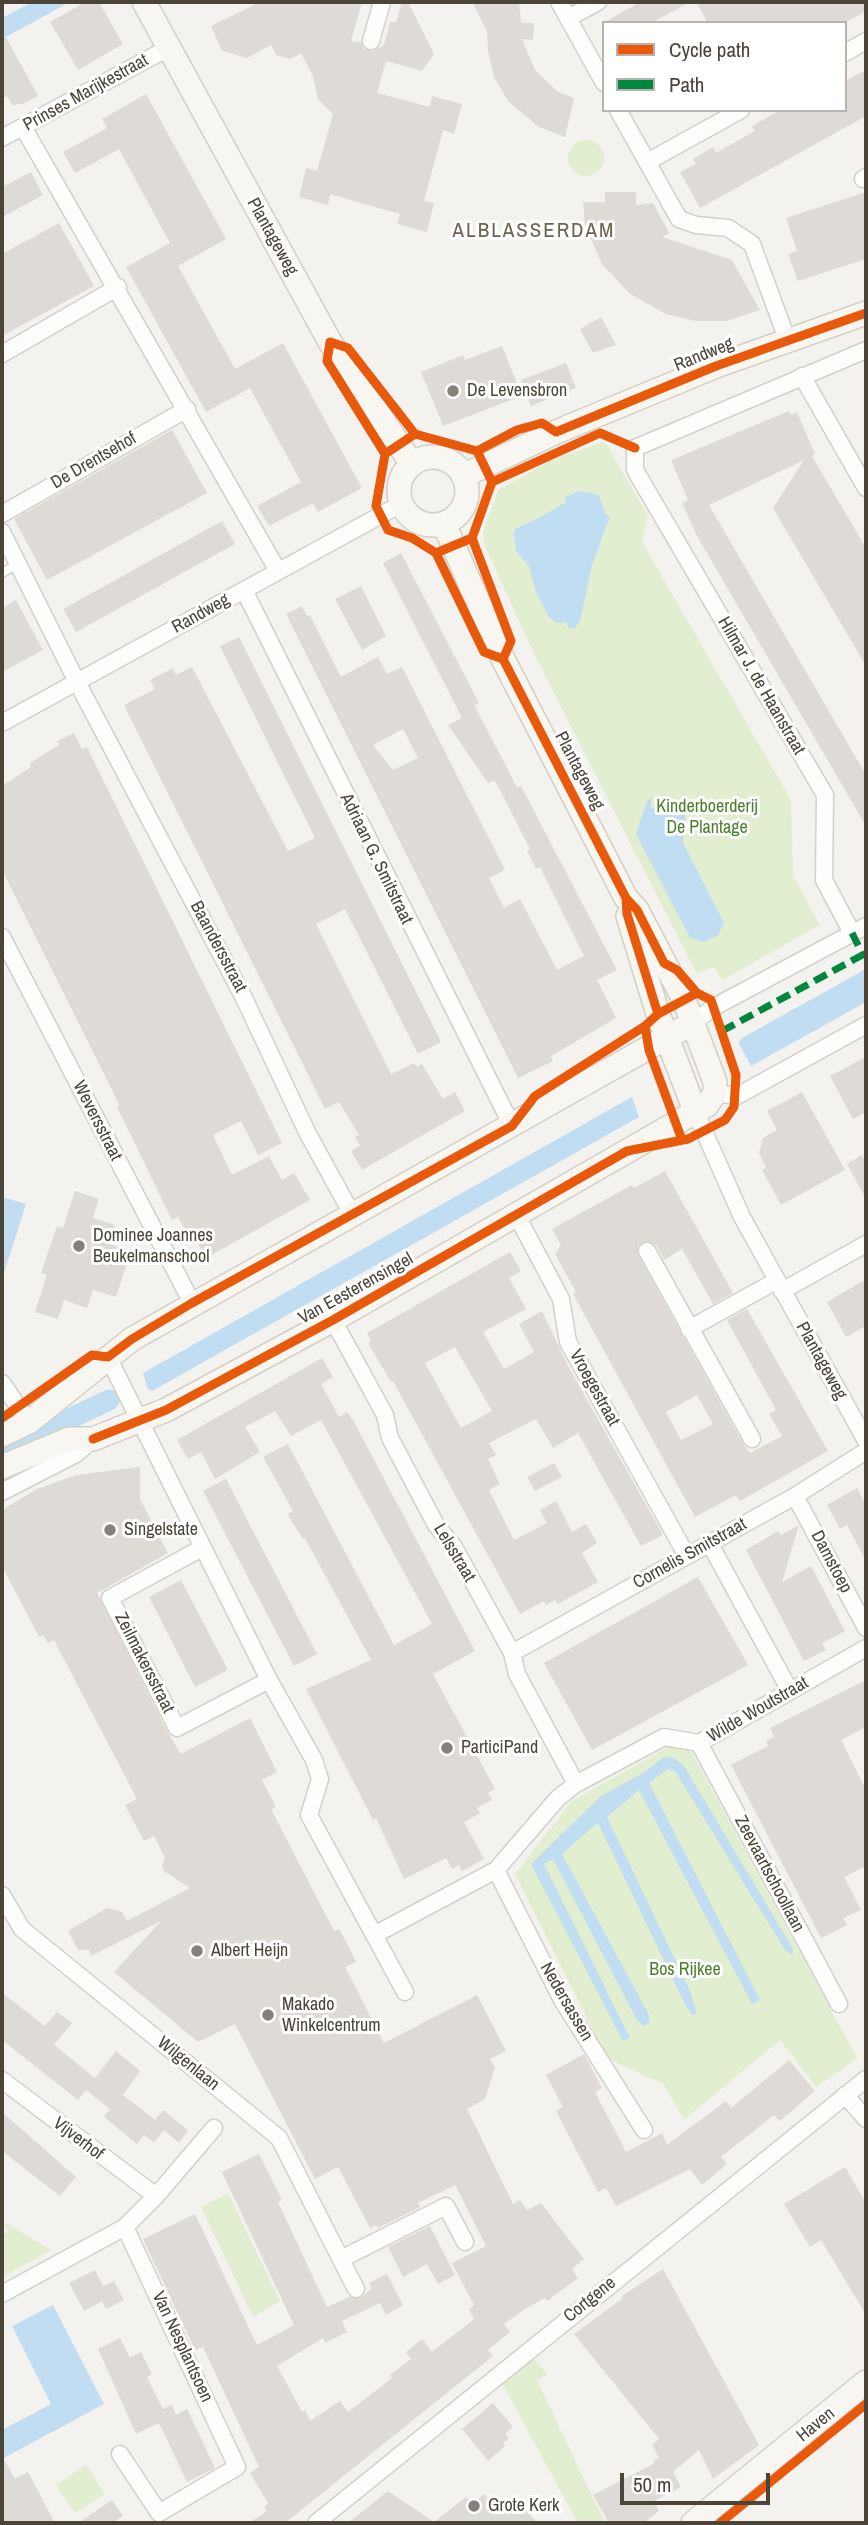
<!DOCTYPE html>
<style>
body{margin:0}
#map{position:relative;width:868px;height:2525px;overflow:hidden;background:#f4f2ee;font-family:"Archivo Narrow",sans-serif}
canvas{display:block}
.frame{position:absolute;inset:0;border:4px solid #4b4439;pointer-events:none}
.legend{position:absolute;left:602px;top:21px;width:245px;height:91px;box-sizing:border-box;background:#fff;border:2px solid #b7b4b0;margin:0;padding:9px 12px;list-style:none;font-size:21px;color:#4b4439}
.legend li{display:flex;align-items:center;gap:14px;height:35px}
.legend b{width:35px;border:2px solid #b7b4b0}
.scale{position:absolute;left:620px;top:2473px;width:150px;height:32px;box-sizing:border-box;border:4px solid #4b4439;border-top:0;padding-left:9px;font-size:21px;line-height:24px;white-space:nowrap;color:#4b4439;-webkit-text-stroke:5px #fff;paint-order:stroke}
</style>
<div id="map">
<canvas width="868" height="2525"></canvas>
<div class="frame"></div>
<ul class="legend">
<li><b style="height:9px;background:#e8590c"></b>Cycle path</li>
<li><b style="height:9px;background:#00873e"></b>Path</li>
</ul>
<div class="scale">50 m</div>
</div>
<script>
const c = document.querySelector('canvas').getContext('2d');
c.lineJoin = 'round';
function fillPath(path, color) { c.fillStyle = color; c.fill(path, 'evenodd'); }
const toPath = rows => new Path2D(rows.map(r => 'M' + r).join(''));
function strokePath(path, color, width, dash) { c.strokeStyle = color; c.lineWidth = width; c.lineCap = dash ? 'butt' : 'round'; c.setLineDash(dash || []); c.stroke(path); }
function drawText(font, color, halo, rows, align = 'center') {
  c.font = font + ' "Archivo Narrow",sans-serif'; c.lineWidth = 6; c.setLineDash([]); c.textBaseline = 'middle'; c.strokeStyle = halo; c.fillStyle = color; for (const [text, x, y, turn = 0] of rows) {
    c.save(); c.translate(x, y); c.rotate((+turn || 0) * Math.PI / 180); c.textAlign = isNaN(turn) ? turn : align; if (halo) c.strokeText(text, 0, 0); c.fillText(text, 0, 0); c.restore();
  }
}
fillPath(toPath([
 '568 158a18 18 0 1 1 36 0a18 18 0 1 1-36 0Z',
 [602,442,607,445,648,515,642,542,791,800,793,876,820,925,722,980,714,967,697,974,534,654,484,544,483,531,498,490,554,459],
 [684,1738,857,2058,816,2087,780,2040,684,2120,663,2084,607,2058,515,1874,572,1801],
 [228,2193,280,2301,253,2317,201,2207],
 [4,2222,51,2250,2,2277,2,2236,8,2231],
 [526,2360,535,2360,548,2374,537,2380,605,2523,578,2523,502,2383],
 [86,2465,105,2494,75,2513,56,2485]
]), '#e1eecf');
fillPath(toPath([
 [32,2,70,2,2,39,2,18],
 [580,491,599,495,605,514,610,516,592,565,580,621,575,628,569,629,566,622,557,623,549,617,536,592,529,566,516,551,514,533,515,529,541,517,566,502,565,497],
 [652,798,650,807,678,816,680,808,686,811,683,843,724,923,718,935,704,942,690,938,636,834,647,801],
 [866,969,866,1002,751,1066,738,1042,742,1038],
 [632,1097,639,1117,152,1391,148,1389,143,1373],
 [2,1197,26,1204,2,1279],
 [63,1416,67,1425,2,1456,2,1446],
 [664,1757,674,1758,684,1766,793,1949,792,1955,785,1950,675,1771,668,1769,649,1783,760,2000,752,2004,639,1790,607,1817,690,1991,697,2014,692,2015,683,2000,599,1825,596,1824,562,1854,649,2015,649,2024,644,2026,637,2020,553,1859,544,1864,630,2038,623,2041,531,1864,601,1796,645,1772],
 [53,2305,104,2404,2,2459,2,2430,51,2404,12,2326]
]), '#c0ddf1');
strokePath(toPath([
 [2,1451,109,1400]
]), '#c0ddf1', 21);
fillPath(toPath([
 [85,2,99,2,123,44,78,70,50,22],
 [260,2,362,2,351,41,361,42,364,49,373,51,384,45,390,22,396,22,402,2,408,2,434,54,422,71,386,61,377,93,430,107,432,96,462,104,454,134,443,130,424,201,434,203,427,232,397,224,400,214,330,194,328,205,299,197,306,168,317,171,333,114,318,99,313,76,301,53,290,59,276,55,271,45,247,58,222,51,211,26],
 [472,2,519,2,521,23,534,23,533,40,522,39,535,70,558,92,574,98,565,137,539,127,508,101,494,77,488,51,487,31],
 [640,2,690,2,651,23,603,23],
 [696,2,866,2,866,11,844,23,708,23],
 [2,30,38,96,21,105,20,103,13,106,7,96,2,99],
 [866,70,866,116,700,208,680,172,696,164,693,159,713,147,716,153,755,131,752,126,780,110,845,110,845,81],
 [146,94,226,239,178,266,235,369,283,343,362,488,318,512,313,503,269,526,257,506,301,482,250,388,206,412,126,267,170,243,119,149,75,173,63,152,107,128,102,119],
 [31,172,43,195,2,217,2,187],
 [605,192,636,192,636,205,653,203,669,233,662,237,732,260,760,310,727,321,696,321,666,314,630,294,602,264,585,226,583,202,605,202],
 [866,192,866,259,798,281,788,254,797,251,786,218],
 [59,223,94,286,2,336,2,254],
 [601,317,616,345,593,353,580,329],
 [502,346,522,396,443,426,421,372,463,355,465,360],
 [566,363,576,388,531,406,521,380],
 [789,411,791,415,797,412,815,454,812,456,866,548,866,666,773,508,804,460,709,505,866,775,866,826,697,536,682,503,688,500,671,460],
 [172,430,207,493,47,580,14,519],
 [222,521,235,544,76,632,63,609],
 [401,553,479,703,474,705,505,764,517,788,521,786,617,970,597,980,616,1018,551,1056,553,1061,518,1078,286,614,302,606,307,616,310,615,341,677,378,657,387,674,402,667,505,870,489,878,504,908,520,899,557,970,584,956,540,867,536,869,527,851,530,849,500,790,494,780,488,783,448,725,462,718,383,563],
 [403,729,418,758,393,770,373,745],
 [361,586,386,636,362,650,335,599],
 [16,600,43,650,2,672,2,608],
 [239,637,441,1042,418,1054,345,909,316,924,391,1074,414,1063,417,1067,422,1064,443,1099,455,1092,465,1111,362,1170,351,1151,360,1146,355,1137,359,1135,339,1102,325,1109,124,705,155,689,150,680,173,668,176,675,192,667,288,851,315,838,220,646],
 [74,733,82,749,87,747,282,1143,258,1155,241,1121,213,1135,232,1175,269,1156,282,1180,294,1173,310,1200,206,1258,195,1239,191,1241,178,1217,172,1220,117,1107,119,1105,112,1090,2,870,2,786,31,767,30,763,59,745,57,741],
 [866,1057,866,1112,853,1119,830,1076],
 [802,1092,845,1170,781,1205,762,1170,766,1167,759,1153,763,1138,777,1130,767,1111],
 [862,1155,866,1164,866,1199,847,1164],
 [665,1171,733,1293,713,1304,682,1249,664,1260,656,1245,646,1241,638,1245,638,1255,743,1444,750,1453,782,1436,769,1414,776,1410,727,1320,747,1309,828,1451,740,1501,736,1495,695,1517,573,1294,576,1292,555,1254,561,1245,552,1229,632,1185,634,1188],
 [697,1395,713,1424,681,1440,666,1412],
 [75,1191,99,1199,93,1218,115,1225,109,1244,131,1251,116,1297,93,1290,87,1308,64,1300,58,1319,35,1312,47,1275,41,1273,57,1226,63,1228],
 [510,1252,521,1271,509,1278,526,1309,483,1332,504,1369,534,1352,519,1324,542,1311,568,1366,663,1535,641,1546,578,1433,553,1448,536,1419,489,1443,496,1455,488,1459,500,1484,489,1490,514,1540,547,1523,540,1510,556,1501,572,1532,586,1524,597,1543,582,1553,598,1582,558,1604,555,1600,546,1605,544,1601,520,1614,393,1381,391,1382,368,1343,371,1341,367,1333],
 [455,1347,492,1411,461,1428,425,1363],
 [866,1279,866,1326,846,1337,827,1302],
 [322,1358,333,1377,321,1384,339,1417,347,1412,353,1420,475,1651,433,1674,495,1789,488,1793,492,1800,477,1808,480,1813,464,1822,484,1859,462,1871,459,1865,452,1869,446,1858,404,1879,376,1818,373,1820,306,1689,371,1660,305,1538,303,1539,287,1514,293,1511,263,1457,288,1444,394,1645,432,1624,321,1420,291,1436,275,1411,245,1427,260,1452,215,1479,201,1452,188,1459,177,1440],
 [554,1463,562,1477,535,1491,527,1477],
 [140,1467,140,1499,168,1553,97,1593,168,1733,181,1754,250,1718,277,1772,262,1780,276,1807,271,1809,334,1931,339,1929,353,1955,356,1962,345,1967,384,2043,477,1995,506,2051,490,2059,495,2068,485,2099,467,2109,513,2204,520,2200,527,2210,541,2203,584,2259,572,2269,578,2278,547,2301,545,2298,525,2309,504,2324,510,2332,488,2350,493,2356,285,2523,249,2523,267,2511,264,2507,268,2503,250,2473,259,2467,203,2347,195,2350,143,2239,195,2214,257,2345,294,2325,222,2172,259,2154,282,2200,278,2202,327,2307,349,2297,361,2298,372,2288,369,2283,387,2274,403,2305,386,2315,380,2303,342,2321,347,2332,325,2343,323,2338,277,2366,302,2412,305,2410,310,2421,340,2401,348,2412,392,2378,390,2375,411,2359,406,2352,422,2339,432,2352,474,2319,469,2309,474,2305,452,2263,486,2246,455,2185,418,2203,420,2207,378,2228,376,2225,370,2228,338,2167,315,2179,235,2024,198,2042,114,1972,161,1921,91,1956,89,1950,78,1950,68,1931,107,1908,122,1912,127,1921,190,1888,164,1871,162,1865,165,1858,154,1836,144,1841,125,1805,137,1799,54,1640,48,1643,43,1635,39,1637,2,1566,2,1510,37,1489,76,1475],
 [226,1479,317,1654,294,1666,203,1491],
 [857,1488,866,1505,866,1561,847,1525,840,1529,827,1505],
 [799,1525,782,1582,811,1566,845,1631,822,1643,826,1650,804,1661,746,1550,778,1531,781,1535],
 [698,1577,748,1665,592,1750,544,1663],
 [181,1580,228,1670,195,1687,149,1597],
 [866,1680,866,1727,841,1740,866,1790,866,1866,844,1877,861,1910,843,1918,847,1925,821,1938,731,1765,768,1746,766,1741,774,1737,770,1728],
 [2,1993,45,2026,57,2012,72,2023,54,2045,95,2078,116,2051,140,2071,123,2095,155,2120,163,2110,188,2130,179,2143,164,2130,154,2142,144,2135,137,2144,104,2117,110,2109,86,2090,78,2100,2,2040],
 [584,2054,602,2088,595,2092,626,2152,662,2133,667,2145,726,2101,731,2108,789,2060,815,2091,780,2121,774,2115,721,2157,727,2164,702,2185,690,2169,616,2206,606,2188,598,2192,556,2111,563,2107,546,2075],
 [2,2112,76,2177,60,2196,2,2151],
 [845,2167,866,2203,866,2315,821,2240,810,2247,784,2204],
 [430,2226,455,2275,438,2284,427,2264,403,2277,388,2247],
 [663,2269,759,2445,713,2479,699,2450,673,2472,681,2487,654,2501,659,2511,644,2523,609,2523,593,2495,655,2463,653,2461,659,2458,652,2445,659,2439,574,2334,623,2298,622,2296],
 [95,2270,103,2286,114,2281,124,2300,106,2309,102,2301,84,2311,69,2283],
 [120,2338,130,2358,141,2352,152,2374,147,2377,163,2409,172,2405,176,2415,187,2409,215,2468,187,2482,159,2423,136,2434,98,2349],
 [493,2403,513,2427,505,2434,509,2438,503,2443,505,2446,488,2461,462,2429],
 [2,2456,15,2479,28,2472,55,2523,2,2523],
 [388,2491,434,2522,466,2497,472,2504,484,2494,499,2512,517,2498,537,2523,348,2523],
 [112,2500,123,2516,112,2523,78,2523]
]), '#dedbd6');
const lane = toPath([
 [2,573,18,564]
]);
const street = toPath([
 [559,2,604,83],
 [568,18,598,2],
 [371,41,382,2],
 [845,53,866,41],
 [618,110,679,219,696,225,728,228,752,244,787,339],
 [23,127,278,571],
 [2,138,170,47],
 [647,162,741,110],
 [863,179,866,177],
 [2,354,118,287],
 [802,376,866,488],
 [2,514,187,409],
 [2,532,77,682,244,998,307,1132,353,1216],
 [244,590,512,1126],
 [2,723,401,504],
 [852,933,824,880,825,795,635,470,635,448,866,350],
 [2,937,192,1303],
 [694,1022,714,1007,866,926],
 [715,1093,737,1096,866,1025],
 [695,1111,742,1217,866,1441],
 [516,1214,561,1299,568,1342,687,1556],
 [647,1251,752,1439],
 [782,1291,866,1244],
 [333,1320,385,1415,390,1438,436,1525,454,1547,512,1653,517,1674,576,1784],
 [689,1329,776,1281],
 [108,1357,269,1680,314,1760,320,1779,309,1815,405,1992],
 [2,1383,29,1422],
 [2,1492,76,1454,93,1439],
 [795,1496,866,1628],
 [710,1544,790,1691],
 [202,1548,110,1598,177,1728,269,1680],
 [512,1653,795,1496,866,1451],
 [699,1743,839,2004],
 [496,1870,562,2000,644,2130],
 [2,1895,22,1929,279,2138,356,2289],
 [374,1935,496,1870,558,1798,576,1784,664,1737,699,1743,866,1648],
 [2,2080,156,2196],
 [845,2095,866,2119],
 [341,2259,446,2206,465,2242],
 [2,2294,125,2227,156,2196,214,2128],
 [120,2454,159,2513,237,2467,125,2227],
 [316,2523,866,2079]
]);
const secondary = toPath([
 [144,2,330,342,412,464],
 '399 491a34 34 0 1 1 68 0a34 34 0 1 1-68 0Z',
 [463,476,556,432,716,366,866,313],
 [628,916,658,1014,695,1111],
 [2,1435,29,1422,132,1339,694,1022],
 [2,1467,69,1439,93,1439,166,1410,333,1320,650,1138,707,1105,715,1093,715,1082,684,1000,637,910,626,898,503,659,444,524],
 [693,2523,866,2382]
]);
strokePath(lane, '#d2d0cb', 11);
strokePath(street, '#d2d0cb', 19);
strokePath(secondary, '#d3cfc5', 26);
strokePath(lane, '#fdfdfc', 8);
strokePath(street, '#fdfdfc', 16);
strokePath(secondary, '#f7f6f1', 23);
strokePath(toPath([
 [852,933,863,955],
 [722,1031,866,953]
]), '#00873e', 7, [14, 7]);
strokePath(toPath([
 [477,451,492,482,472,538,436,553,412,538,388,530,376,506,385,454,415,434,477,451,517,430,542,423,556,432,716,366,866,313],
 [385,454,327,361,330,342,348,348,415,434],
 [492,482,600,433,635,448],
 [472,538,511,641,503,659],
 [436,553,484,652,503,659],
 [626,898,627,914,658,1014],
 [645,1026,649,1050,682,1140],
 [2,1418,92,1355,108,1357,132,1339,192,1303,512,1126,535,1096,645,1026,658,1014,697,993],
 [93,1439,166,1410,333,1320,627,1151,688,1139,725,1120,734,1107,736,1075,711,1000,697,993,677,970,664,963,637,910,626,898,503,659],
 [720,2523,866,2404]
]), '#e8590c', 9);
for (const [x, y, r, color] of [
 [453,391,7,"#868178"],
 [79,1246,7,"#868178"],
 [110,1530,7,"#868178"],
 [447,1748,7,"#868178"],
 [197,1951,7,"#868178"],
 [268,2015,7,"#868178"],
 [474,2506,7,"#868178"]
]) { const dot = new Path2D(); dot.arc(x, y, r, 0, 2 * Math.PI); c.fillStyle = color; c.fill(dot); strokePath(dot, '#fff', 2.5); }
drawText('18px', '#4b4439', '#fff', [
 ["Prinses Marijkestraat",86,93,-29],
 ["Plantageweg",272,237,61],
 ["Randweg",704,355,-22],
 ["De Drentsehof",94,461,-30],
 ["Randweg",201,614,-29],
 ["Hilmar J. de Haanstraat",761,686,60],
 ["Plantageweg",579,771,62],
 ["Adriaan G. Smitstraat",376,859,64],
 ["Baandersstraat",218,947,62],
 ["Weversstraat",97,1121,63],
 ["Van Eesterensingel",356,1289,-29],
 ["Plantageweg",821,1361,61],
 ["Vroegestraat",594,1388,61],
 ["Lelsstraat",454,1553,59],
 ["Cornelis Smitstraat",690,1554,-29],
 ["Damstoep",831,1562,62],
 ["Zeilmakersstraat",144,1663,63],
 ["Wilde Woutstraat",758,1710,-30],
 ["Zeevaartschoollaan",769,1874,62],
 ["Nedersassen",566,2002,60],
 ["Wilgenlaan",188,2064,39],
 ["Vijverhof",78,2139,37],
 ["Cortgene",590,2300,-39],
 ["Van Nesplantsoen",182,2347,65],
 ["Haven",816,2425,-39]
]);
drawText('18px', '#4b4439', '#fff', [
 ["De Levensbron",467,391],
 ["Dominee Joannes",93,1236],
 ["Beukelmanschool",93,1257],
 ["Singelstate",124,1530],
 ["ParticiPand",461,1748],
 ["Albert Heijn",211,1951],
 ["Makado",282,2005],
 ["Winkelcentrum",282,2026],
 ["Grote Kerk",488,2506]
], 'left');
drawText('18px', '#4a7f2a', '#fff', [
 ["Kinderboerderij",707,807],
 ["De Plantage",707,828],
 ["Bos Rijkee",685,1970]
]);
c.letterSpacing = '2px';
drawText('21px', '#6e6250', '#fff', [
 ["ALBLASSERDAM",534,231]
]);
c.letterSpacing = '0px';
</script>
